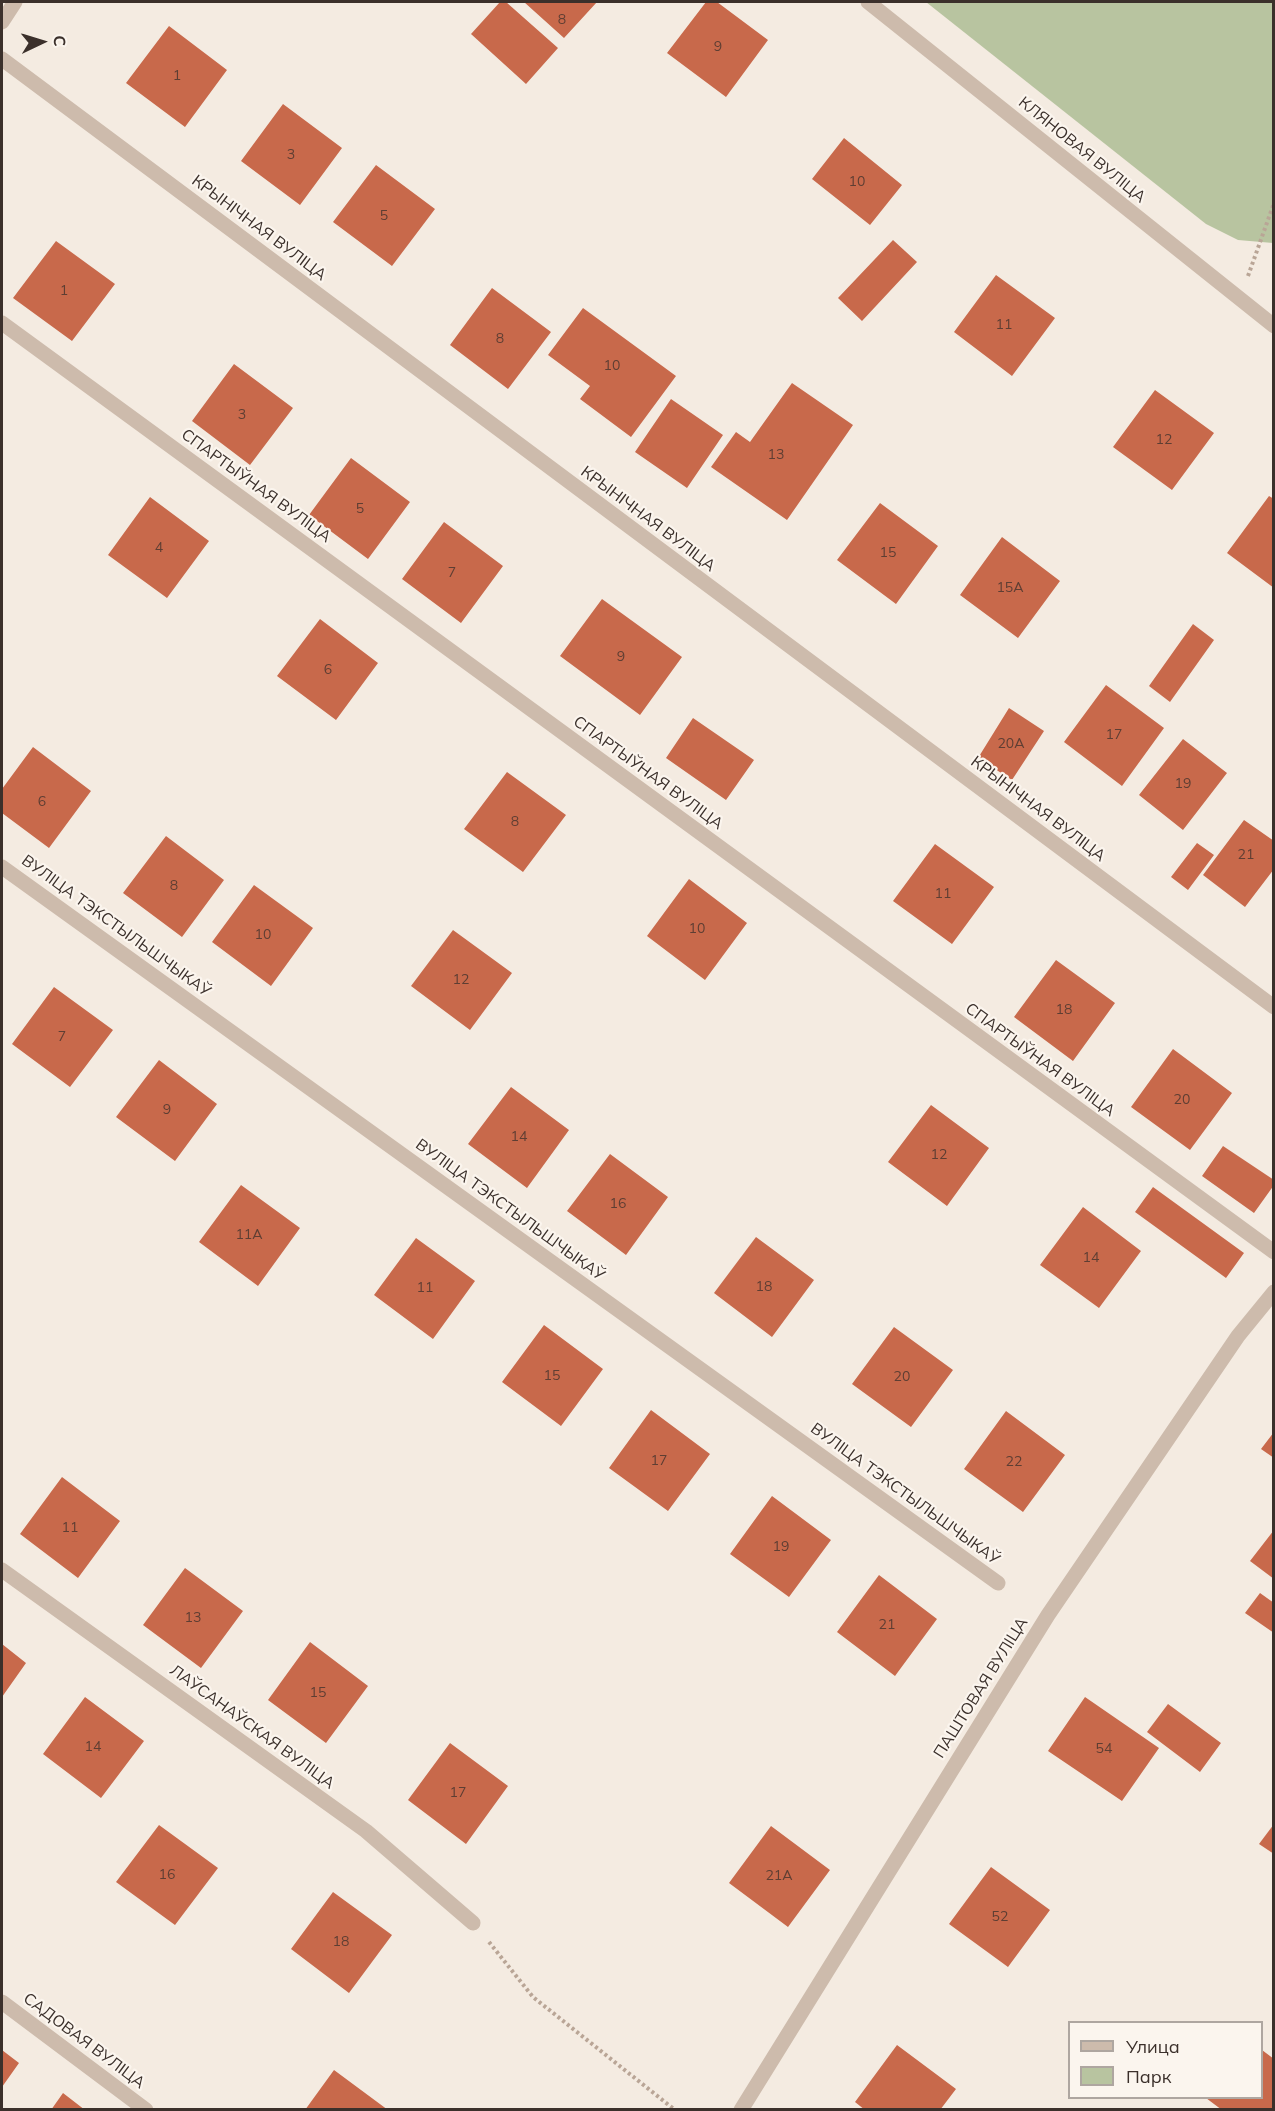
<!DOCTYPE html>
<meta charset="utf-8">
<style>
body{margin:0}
#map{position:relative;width:1275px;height:2111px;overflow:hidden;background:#f4ebe1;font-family:Mulish,sans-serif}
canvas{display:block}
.frame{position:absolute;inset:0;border:3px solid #3b302b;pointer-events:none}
.legend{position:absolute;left:1068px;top:2021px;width:195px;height:78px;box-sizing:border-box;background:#fbf5ee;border:2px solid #aea6a0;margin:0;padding:8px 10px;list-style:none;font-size:18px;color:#3b302b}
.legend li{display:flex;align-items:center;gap:12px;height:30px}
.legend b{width:30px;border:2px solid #aea6a0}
.north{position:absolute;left:12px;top:12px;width:60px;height:60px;-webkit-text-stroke:4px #fbf5ee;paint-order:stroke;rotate:86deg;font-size:16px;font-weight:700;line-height:24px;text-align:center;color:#3b302b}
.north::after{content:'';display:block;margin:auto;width:21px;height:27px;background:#3b302b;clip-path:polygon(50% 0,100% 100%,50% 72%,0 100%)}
</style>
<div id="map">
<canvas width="1275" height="2111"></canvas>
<div class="frame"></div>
<ul class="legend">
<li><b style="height:8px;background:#cdbbac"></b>Улица</li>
<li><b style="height:16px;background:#b8c4a0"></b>Парк</li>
</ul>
<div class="north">С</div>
</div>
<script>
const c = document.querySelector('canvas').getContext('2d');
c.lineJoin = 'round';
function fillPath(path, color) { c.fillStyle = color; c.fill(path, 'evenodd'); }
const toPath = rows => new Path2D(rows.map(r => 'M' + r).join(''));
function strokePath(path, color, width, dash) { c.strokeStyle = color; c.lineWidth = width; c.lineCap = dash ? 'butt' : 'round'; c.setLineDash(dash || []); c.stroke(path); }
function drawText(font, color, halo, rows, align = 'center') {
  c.font = font + ' Mulish,sans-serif'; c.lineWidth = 4.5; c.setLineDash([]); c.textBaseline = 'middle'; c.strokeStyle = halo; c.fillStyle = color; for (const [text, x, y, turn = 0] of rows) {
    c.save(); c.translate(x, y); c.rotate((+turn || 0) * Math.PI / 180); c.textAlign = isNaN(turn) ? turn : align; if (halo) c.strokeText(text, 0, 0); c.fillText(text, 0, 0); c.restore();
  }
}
fillPath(toPath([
 [926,2,1273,2,1273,243,1238,240,1206,224]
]), '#b8c4a0');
fillPath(toPath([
 [500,2,506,2,558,48,526,84,471,34],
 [524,2,597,2,564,38],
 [706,2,717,2,768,40,726,97,667,53],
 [169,26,227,70,185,127,126,83],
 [283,104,342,148,300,205,241,161],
 [844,138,902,185,870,225,812,179],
 [376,165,435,209,392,266,333,222],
 [893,240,917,262,862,321,838,298],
 [56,241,115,284,72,341,13,298],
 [996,275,1055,318,1012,376,954,332],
 [492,288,551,332,508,389,450,345],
 [583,308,676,376,631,437,580,399,590,386,548,355],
 [234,364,293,408,250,465,192,421],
 [792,383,853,425,787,520,711,467,736,432,750,442],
 [1155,390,1214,433,1172,490,1113,447],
 [671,399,723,435,687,488,635,452],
 [351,458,410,502,368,559,309,515],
 [1269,496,1274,499,1274,588,1227,553],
 [150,497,209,541,167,598,108,555],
 [880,503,938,546,896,604,837,560],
 [444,522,503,566,461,623,402,579],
 [1002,537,1060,581,1018,638,960,595],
 [602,599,682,657,640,715,560,656],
 [320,619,378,663,336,720,277,676],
 [1193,624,1214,640,1170,702,1149,686],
 [1106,685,1164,728,1122,786,1064,742],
 [1009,708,1044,731,1012,780,978,758],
 [693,718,754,760,726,800,666,758],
 [1183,739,1227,773,1183,830,1139,795],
 [33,747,91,791,49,848,2,813,2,789],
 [507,772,566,815,523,872,464,829],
 [1244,820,1274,841,1274,869,1245,907,1203,875],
 [166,836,224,880,182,937,123,893],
 [1197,843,1214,855,1188,890,1171,877],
 [935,844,994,887,952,944,893,901],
 [689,879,747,923,705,980,647,936],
 [254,885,313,928,271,986,212,942],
 [453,930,512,973,470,1030,411,986],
 [1056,960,1115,1003,1073,1061,1014,1017],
 [54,987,113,1030,70,1087,12,1044],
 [1173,1049,1232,1093,1190,1150,1131,1107],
 [159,1060,217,1104,175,1161,116,1117],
 [511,1087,569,1130,527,1188,468,1144],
 [931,1105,989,1148,947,1206,888,1162],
 [1223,1146,1274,1180,1274,1185,1254,1213,1202,1176],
 [610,1154,668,1197,626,1255,567,1211],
 [241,1185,300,1228,258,1286,199,1242],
 [1153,1187,1244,1253,1226,1278,1135,1212],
 [1083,1207,1141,1251,1099,1308,1040,1265],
 [756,1237,814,1280,772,1337,714,1293],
 [416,1238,475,1281,433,1339,374,1295],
 [544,1325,603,1369,561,1426,502,1382],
 [894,1327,953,1370,911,1427,852,1384],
 [651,1410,710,1454,668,1511,609,1468],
 [1006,1411,1065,1455,1023,1512,964,1469],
 [1274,1432,1274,1458,1261,1449],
 [62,1477,120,1521,78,1578,20,1534],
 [772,1496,831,1540,789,1597,730,1554],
 [1274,1530,1274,1579,1250,1561],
 [185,1568,243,1611,201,1668,143,1625],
 [879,1575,937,1619,895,1676,837,1632],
 [1260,1593,1274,1603,1274,1633,1245,1613],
 [310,1642,368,1686,326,1743,268,1700],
 [2,1644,26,1663,2,1697],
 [85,1697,144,1741,101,1798,43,1754],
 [1085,1697,1159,1748,1122,1801,1048,1751],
 [1168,1704,1221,1743,1200,1772,1147,1732],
 [450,1743,508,1786,466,1844,408,1800],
 [1274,1824,1274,1854,1259,1844],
 [159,1825,218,1868,175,1925,116,1882],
 [771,1826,830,1870,788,1927,729,1883],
 [991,1867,1050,1910,1008,1967,949,1924],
 [333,1892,392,1935,349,1993,291,1949],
 [897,2045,956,2089,940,2110,865,2110,855,2102],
 [2,2050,19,2063,2,2087],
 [1262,2050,1274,2059,1274,2106,1271,2110,1222,2110,1206,2098,1262,2098],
 [334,2070,388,2110,305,2110],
 [63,2093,85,2110,51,2110]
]), '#c8694b');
strokePath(toPath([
 [1248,276,1274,203],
 [489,1942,533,1997,675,2110]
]), '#b9a596', 4, [3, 3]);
strokePath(toPath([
 [868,2,1274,326],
 [2,22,15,2],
 [2,59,1274,1007],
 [2,323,1274,1252],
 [2,867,998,1583],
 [2,1570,366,1831,473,1923],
 [2,2002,146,2110],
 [741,2110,1048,1615,1238,1336,1274,1292]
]), '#cdbbac', 15);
drawText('14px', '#5e3e33', null, [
 ["8",562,20],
 ["9",718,47],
 ["1",177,76],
 ["3",291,155],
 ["10",857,182],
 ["5",384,216],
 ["1",64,291],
 ["11",1004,325],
 ["8",500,339],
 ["10",612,366],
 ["3",242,415],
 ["12",1164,440],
 ["13",776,455],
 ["5",360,509],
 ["4",159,548],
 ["15",888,553],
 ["7",452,573],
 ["15А",1010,588],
 ["9",621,657],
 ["6",328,670],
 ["17",1114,735],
 ["20А",1011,744],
 ["19",1183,784],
 ["6",42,802],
 ["8",515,822],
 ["21",1246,855],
 ["8",174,886],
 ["11",943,894],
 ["10",697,929],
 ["10",263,935],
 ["12",461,980],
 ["18",1064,1010],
 ["7",62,1037],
 ["20",1182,1100],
 ["9",167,1110],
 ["14",519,1137],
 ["12",939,1155],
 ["16",618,1204],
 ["11А",249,1235],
 ["14",1091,1258],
 ["18",764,1287],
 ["11",425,1288],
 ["15",552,1376],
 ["20",902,1377],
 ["17",659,1461],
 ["22",1014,1462],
 ["11",70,1528],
 ["19",781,1547],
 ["13",193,1618],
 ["21",887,1625],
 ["15",318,1693],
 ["14",93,1747],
 ["54",1104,1749],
 ["17",458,1793],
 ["16",167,1875],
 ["21А",779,1876],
 ["52",1000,1917],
 ["18",341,1942]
]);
drawText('16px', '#3b302b', '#fbf5ee', [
 ["КЛЯНОВАЯ ВУЛІЦА",1082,150,39],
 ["КРЫНІЧНАЯ ВУЛІЦА",259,228,37],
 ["СПАРТЫЎНАЯ ВУЛІЦА",256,486,36],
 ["КРЫНІЧНАЯ ВУЛІЦА",648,519,37],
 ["СПАРТЫЎНАЯ ВУЛІЦА",648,773,36],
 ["КРЫНІЧНАЯ ВУЛІЦА",1038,809,37],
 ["ВУЛІЦА ТЭКСТЫЛЬШЧЫКАЎ",116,926,36],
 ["СПАРТЫЎНАЯ ВУЛІЦА",1040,1060,36],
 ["ВУЛІЦА ТЭКСТЫЛЬШЧЫКАЎ",510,1210,36],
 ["ВУЛІЦА ТЭКСТЫЛЬШЧЫКАЎ",905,1494,36],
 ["ПАШТОВАЯ ВУЛІЦА",981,1688,-58],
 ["ЛАЎСАНАЎСКАЯ ВУЛІЦА",252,1727,36],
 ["САДОВАЯ ВУЛІЦА",84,2041,37]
]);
</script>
